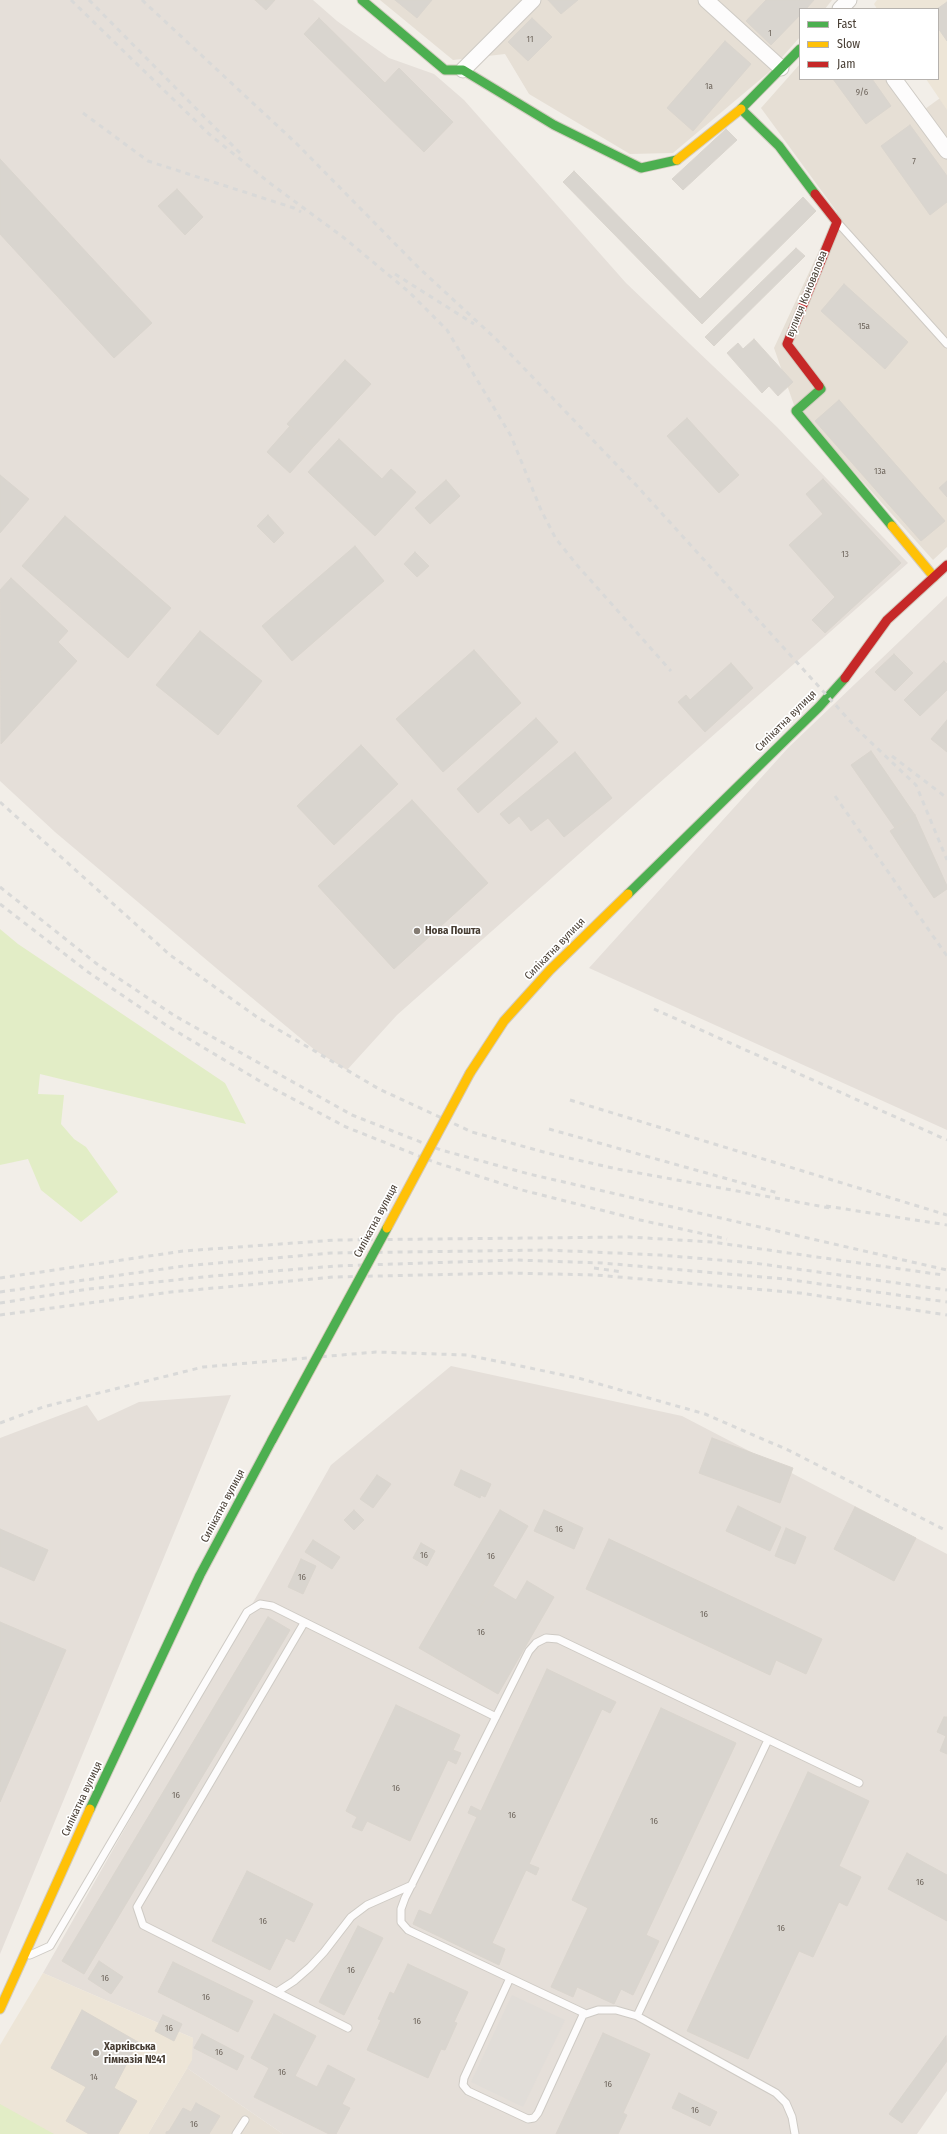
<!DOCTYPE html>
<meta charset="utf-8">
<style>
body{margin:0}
#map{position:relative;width:947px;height:2134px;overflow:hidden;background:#f2eee8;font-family:"Fira Sans Condensed",sans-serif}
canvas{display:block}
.legend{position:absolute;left:799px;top:8px;width:140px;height:72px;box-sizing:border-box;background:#fff;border:1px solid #b6b2ae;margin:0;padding:5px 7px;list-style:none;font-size:12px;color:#483e34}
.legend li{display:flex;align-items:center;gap:8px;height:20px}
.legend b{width:20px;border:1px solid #b6b2ae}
</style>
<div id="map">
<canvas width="947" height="2134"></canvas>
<ul class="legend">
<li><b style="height:5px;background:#4caf50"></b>Fast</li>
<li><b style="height:5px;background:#ffc107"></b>Slow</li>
<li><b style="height:5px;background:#c62828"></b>Jam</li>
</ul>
</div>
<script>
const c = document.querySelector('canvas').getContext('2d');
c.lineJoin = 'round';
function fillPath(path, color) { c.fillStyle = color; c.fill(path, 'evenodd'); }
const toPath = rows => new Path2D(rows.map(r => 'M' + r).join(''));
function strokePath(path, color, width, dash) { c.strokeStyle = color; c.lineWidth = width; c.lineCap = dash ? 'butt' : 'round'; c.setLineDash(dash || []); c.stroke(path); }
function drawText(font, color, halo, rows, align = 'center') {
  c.font = font + ' "Fira Sans Condensed",sans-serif'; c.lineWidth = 3.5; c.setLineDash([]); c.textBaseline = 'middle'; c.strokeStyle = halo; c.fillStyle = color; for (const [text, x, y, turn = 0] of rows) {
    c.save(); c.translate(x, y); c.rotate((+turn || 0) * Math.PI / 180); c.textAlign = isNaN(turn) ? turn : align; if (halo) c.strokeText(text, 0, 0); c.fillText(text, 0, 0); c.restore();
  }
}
fillPath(toPath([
 [380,0,832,0,825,9,800,9,800,37,768,73,673,153,630,154,529,94,505,54,453,60],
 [800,64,800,79,885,79,914,117,947,93,947,547,933,560,794,405,774,348,837,212,761,108],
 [187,2068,283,2134,148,2134]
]), '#e6dfd5');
fillPath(toPath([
 [0,0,313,0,337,21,389,58,434,74,464,100,626,283,777,427,908,563,397,1015,347,1070,316,1051,222,973,55,832,0,781],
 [947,596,947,1130,589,968,788,748],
 [451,1366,682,1416,947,1554,947,2091,917,2134,283,2134,187,2068,193,2038,43,1973,331,1465],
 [231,1395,0,1954,0,1438,87,1405,98,1421,139,1402]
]), '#e5dfd9');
fillPath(toPath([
 [877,0,947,0,947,110,926,79,938,79,938,9,877,9,874,4],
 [43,1973,193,2038,192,2060,148,2134,0,2134,0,2045]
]), '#ede5d7');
fillPath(toPath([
 [0,929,18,944,225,1083,246,1124,40,1074,38,1094,64,1095,61,1124,74,1139,86,1147,118,1192,81,1222,41,1190,28,1159,0,1165],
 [0,2104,54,2134,0,2134]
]), '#e2edc6');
fillPath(toPath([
 [512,1995,565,2020,523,2107,471,2082]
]), '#e1ddd8');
const building = toPath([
 [255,0,275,0,266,10,255,0],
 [395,0,432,0,417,18,395,0],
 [548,0,578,0,561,14,548,0],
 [766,0,814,0,806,9,800,9,800,15,771,45,746,21,766,0],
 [947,2,947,41,938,28,937,9,947,2],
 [319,18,385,83,399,68,453,122,424,152,304,34,319,18],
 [532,18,552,37,528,61,508,42,532,18],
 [725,41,751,64,693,131,667,108,725,41],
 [833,79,872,79,891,106,866,124,833,79],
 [910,125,947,176,947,202,930,215,881,146,910,125],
 [726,129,737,140,683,190,672,179,726,129],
 [0,159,152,323,114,358,0,234,0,159],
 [574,171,700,299,803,197,816,211,702,324,563,182,574,171],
 [177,189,203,217,185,235,158,206,177,189],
 [796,248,805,256,714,346,705,337,796,248],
 [844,284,908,342,885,369,821,311,844,284],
 [754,339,793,382,778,396,769,386,762,393,727,353,738,343,743,349,754,339],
 [345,360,371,384,313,447,287,424,345,360],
 [839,400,945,521,921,541,815,421,839,400],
 [687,418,739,475,719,493,667,436,687,418],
 [290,426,313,447,290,473,267,452,290,426],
 [339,439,382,479,391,469,416,492,375,536,308,472,339,439],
 [0,475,29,499,0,533,0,475],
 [823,479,901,563,825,633,812,620,835,597,789,545,823,514,806,494,823,479],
 [446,480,460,496,430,524,415,508,446,480],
 [947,481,947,497,939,488,947,481],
 [268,515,284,533,274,543,257,526,268,515],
 [65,516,171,608,128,658,22,566,65,516],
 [355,546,384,581,292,661,262,626,355,546],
 [415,552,429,566,417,577,404,564,415,552],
 [11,578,68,631,58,642,77,661,1,744,0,590,11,578],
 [200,631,262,681,218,735,156,685,200,631],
 [474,650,521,703,443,772,396,719,474,650],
 [894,654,913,673,895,691,875,672,894,654],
 [944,661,947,664,947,690,920,716,904,700,944,661],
 [731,663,753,688,705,732,678,702,686,695,690,700,731,663],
 [536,718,558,742,478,813,457,789,536,718],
 [947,720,947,752,931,739,947,720],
 [361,745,398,784,334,845,297,806,361,745],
 [871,751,915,815,895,828,851,765,871,751],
 [575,752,612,798,564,837,548,818,531,831,519,816,509,824,500,814,575,752],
 [412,800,488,883,394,969,318,886,412,800],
 [915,815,947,886,947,889,934,898,890,831,915,815],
 [712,1438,793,1468,780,1503,699,1473,712,1438],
 [461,1470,491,1484,485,1497,481,1495,480,1498,454,1485,461,1470],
 [377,1475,391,1484,373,1508,360,1499,377,1475],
 [738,1506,781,1527,770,1551,726,1531,738,1506],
 [855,1507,916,1538,894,1581,834,1549,855,1507],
 [354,1510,364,1520,354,1530,344,1520,354,1510],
 [500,1510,528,1526,479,1609,451,1593,500,1510],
 [544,1510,583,1528,574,1549,534,1531,544,1510],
 [786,1528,806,1537,795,1564,775,1556,786,1528],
 [0,1529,48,1550,34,1581,0,1566,0,1529],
 [609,1539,822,1639,806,1674,776,1660,770,1675,586,1589,609,1539],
 [313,1540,340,1557,332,1569,305,1552,313,1540],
 [421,1543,435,1551,427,1566,413,1558,421,1543],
 [301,1559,316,1566,303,1594,288,1587,301,1559],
 [527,1581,554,1597,498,1694,419,1648,451,1593,479,1609,493,1586,516,1600,527,1581],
 [268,1617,290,1630,84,1974,62,1961,268,1617],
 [0,1622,66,1650,0,1802,0,1622],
 [547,1669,616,1702,610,1713,602,1709,529,1864,539,1868,536,1875,526,1870,492,1943,505,1949,499,1965,413,1924,419,1910,431,1915,477,1817,468,1813,471,1806,481,1811,547,1669],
 [396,1705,460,1735,453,1750,461,1753,456,1764,448,1760,410,1841,367,1821,362,1831,352,1827,357,1817,346,1811,396,1705],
 [661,1708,736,1743,646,1935,659,1941,633,1995,621,1989,614,2004,577,1987,573,1997,551,1987,588,1908,572,1900,661,1708],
 [944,1717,947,1717,947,1754,940,1751,946,1736,937,1732,944,1717],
 [808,1772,869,1801,839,1866,861,1877,847,1906,839,1902,813,1957,799,1951,748,2059,687,2031,808,1772],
 [907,1853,947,1875,947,1921,888,1889,907,1853],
 [247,1871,313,1904,294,1942,286,1938,270,1970,212,1941,247,1871],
 [358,1926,383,1938,344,2015,319,2002,358,1926],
 [99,1961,123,1977,111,1994,88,1979,99,1961],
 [173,1962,253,2001,238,2032,158,1992,173,1962],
 [408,1964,468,1992,454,2022,457,2023,445,2050,441,2049,428,2078,367,2050,381,2020,378,2019,390,1992,394,1994,408,1964],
 [82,2010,138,2042,114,2088,137,2101,118,2134,89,2134,66,2121,86,2087,51,2068,82,2010],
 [274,2014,316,2036,295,2076,317,2087,328,2065,355,2079,342,2104,350,2108,336,2134,329,2134,254,2097,269,2068,251,2058,274,2014],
 [163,2015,182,2024,174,2041,155,2031,163,2015],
 [603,2033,650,2054,623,2113,627,2115,618,2134,556,2134,603,2033],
 [202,2034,244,2056,237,2070,194,2048,202,2034],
 [946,2036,947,2061,902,2123,889,2114,946,2036],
 [679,2093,717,2112,710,2126,672,2108,679,2093],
 [196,2103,220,2116,209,2134,166,2134,166,2132,169,2131,183,2108,191,2112,196,2103]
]);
fillPath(building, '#d9d5cf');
strokePath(building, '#dad5ce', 1);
const lane = toPath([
 [839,224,947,344],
 [304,1623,137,1907,143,1925,348,2028],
 [30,1955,50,1946,247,1612,260,1604,272,1606,496,1717],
 [510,1978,464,2078,463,2085,468,2091,528,2119,534,2118,538,2113,583,2015,598,2010,616,2010,637,2016,776,2093,786,2103,792,2117,795,2134],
 [277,1992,294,1981,310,1967,324,1952,351,1917,367,1905,412,1885],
 [584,2013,408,1930,401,1922,401,1909,405,1898,529,1651,536,1643,546,1638,558,1639,859,1783],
 [637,2016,768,1740],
 [236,2134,245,2120]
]);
const street = toPath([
 [706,0,781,68],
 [840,9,849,0],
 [463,70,533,0],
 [894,79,947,151]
]);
const fast = toPath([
 [362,0,445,70,463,70,554,125,641,168,677,160],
 [800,49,741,109,779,146,815,194],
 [819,386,821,389,796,411,892,526],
 [628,894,819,707,845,678],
 [90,1809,200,1575,272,1440]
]);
const slow = toPath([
 [677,160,741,109],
 [892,526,934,577],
 [470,1073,504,1021,550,970,628,894],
 [0,2009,90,1809]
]);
const jam = toPath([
 [815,194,837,222,787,344,819,386],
 [845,678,887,620,947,565]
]);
strokePath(lane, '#cecac4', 9);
strokePath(street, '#cecac4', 17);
strokePath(fast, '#d3ccc0', 11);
strokePath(slow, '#d3ccc0', 11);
strokePath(jam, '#d3ccc0', 11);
strokePath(lane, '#fdfcfc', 7);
strokePath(street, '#fdfcfc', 15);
strokePath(fast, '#4caf50', 9);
strokePath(slow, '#ffc107', 9);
strokePath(jam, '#c62828', 9);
strokePath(toPath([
 [71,0,209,134,271,184,343,237,409,292,447,330,511,436,541,510,556,539,577,565,671,671],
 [89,0,241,154],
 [142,0,297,144,419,268,496,339,637,486,860,732,916,785,947,860],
 [83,113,148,161,294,208,301,212],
 [395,274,474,324],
 [892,756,947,798],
 [835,796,947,956],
 [0,802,170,955,257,1017,379,1089,472,1132,547,1153,617,1169,830,1208],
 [0,887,97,964,175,1016,352,1115,441,1150,529,1174,947,1270],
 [0,904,88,972,169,1027,263,1083,346,1127,434,1162,522,1190,640,1220,727,1239],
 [654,1009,947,1140],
 [570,1100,947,1215],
 [549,1129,778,1193],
 [826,1206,947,1225],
 [594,1268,623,1272],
 [0,1278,183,1251,336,1240,629,1237,712,1242,943,1275],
 [0,1292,184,1266,331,1253,547,1250,660,1255,754,1263,947,1290],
 [0,1303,89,1289,213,1276,336,1266,516,1260,602,1263,785,1279,947,1302],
 [0,1315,171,1292,334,1277,509,1273,596,1275,800,1293,947,1315],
 [0,1423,43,1407,203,1367,376,1352,467,1355,578,1378,705,1414,788,1450,947,1531]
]), '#d9d9d8', 3, [5, 5]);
const fastBridge = toPath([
 [272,1440,387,1228]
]);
const slowBridge = toPath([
 [387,1228,470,1073]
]);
strokePath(fastBridge, '#d5c8b4', 11, []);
strokePath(slowBridge, '#d5c8b4', 11, []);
strokePath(fastBridge, '#4caf50', 9);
strokePath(slowBridge, '#ffc107', 9);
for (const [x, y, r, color] of [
 [417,931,4,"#847c73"],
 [96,2053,4,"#847c73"]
]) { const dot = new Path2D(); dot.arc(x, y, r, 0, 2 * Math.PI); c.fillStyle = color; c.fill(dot); strokePath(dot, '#fff', 1.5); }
drawText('9px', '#6e655c', null, [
 ["1",770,33],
 ["11",530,39],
 ["1а",709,86],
 ["9/6",862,92],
 ["7",914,161],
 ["15а",864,326],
 ["13а",880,471],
 ["13",845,554],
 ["16",559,1529],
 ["16",424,1555],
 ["16",491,1556],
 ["16",302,1577],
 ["16",704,1614],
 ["16",481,1632],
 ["16",396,1788],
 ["16",176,1795],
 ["16",512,1815],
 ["16",654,1821],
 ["16",920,1882],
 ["16",263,1921],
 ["16",781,1928],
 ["16",351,1970],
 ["16",105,1978],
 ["16",206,1997],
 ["16",417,2021],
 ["16",169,2028],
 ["16",219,2052],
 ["16",282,2072],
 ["14",94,2077],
 ["16",608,2084],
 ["16",695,2110],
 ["16",194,2124]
]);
drawText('11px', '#483e34', '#fff', [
 ["вулиця Коновалова",807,294,-68],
 ["Силікатна вулиця",786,721,-45],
 ["Силікатна вулиця",555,949,-46],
 ["Силікатна вулиця",376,1221,-62],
 ["Силікатна вулиця",223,1506,-62],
 ["Силікатна вулиця",82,1799,-65]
]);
drawText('bold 11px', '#483e34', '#fff', [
 ["Нова Пошта",425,931],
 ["Харківська",104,2047],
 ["гімназія №41",104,2060]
], 'left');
</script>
